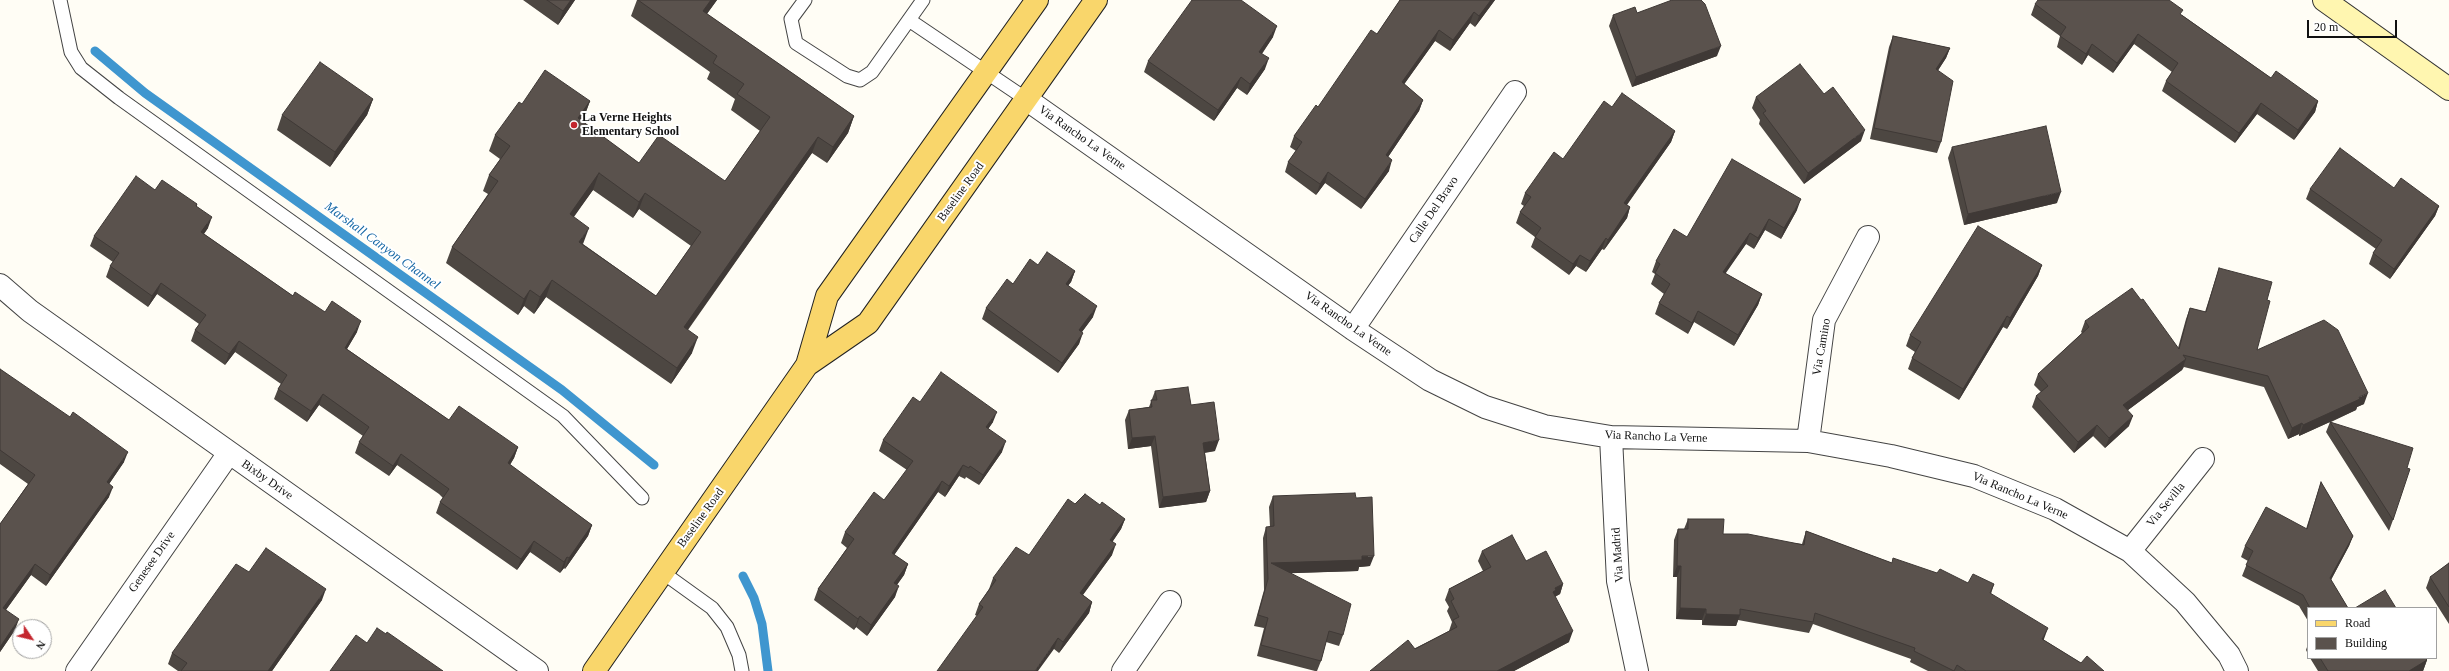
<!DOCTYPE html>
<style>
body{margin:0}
#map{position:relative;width:2449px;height:671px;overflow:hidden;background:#fffdf5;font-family:Georgia,serif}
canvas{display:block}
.legend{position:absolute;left:2307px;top:607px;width:130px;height:52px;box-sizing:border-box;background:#fff;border:1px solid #a0a0a0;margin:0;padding:5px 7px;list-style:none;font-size:12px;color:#111}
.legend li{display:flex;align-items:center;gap:8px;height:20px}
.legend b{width:20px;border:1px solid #a0a0a0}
.north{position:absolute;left:12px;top:619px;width:40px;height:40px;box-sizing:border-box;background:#fff;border:1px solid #a0a0a0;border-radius:50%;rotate:125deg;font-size:11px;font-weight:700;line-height:16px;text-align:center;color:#111}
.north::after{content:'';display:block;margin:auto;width:14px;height:18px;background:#c4262e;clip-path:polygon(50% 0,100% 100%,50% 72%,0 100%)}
.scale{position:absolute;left:2307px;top:20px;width:90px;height:18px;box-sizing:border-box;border:2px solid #111;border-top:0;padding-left:5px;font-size:12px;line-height:14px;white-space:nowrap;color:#111;-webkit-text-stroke:3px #fff;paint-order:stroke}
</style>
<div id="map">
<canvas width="2449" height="671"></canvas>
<ul class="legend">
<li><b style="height:5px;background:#f9d66b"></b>Road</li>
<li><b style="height:11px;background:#5a524d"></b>Building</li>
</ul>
<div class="north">N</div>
<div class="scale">20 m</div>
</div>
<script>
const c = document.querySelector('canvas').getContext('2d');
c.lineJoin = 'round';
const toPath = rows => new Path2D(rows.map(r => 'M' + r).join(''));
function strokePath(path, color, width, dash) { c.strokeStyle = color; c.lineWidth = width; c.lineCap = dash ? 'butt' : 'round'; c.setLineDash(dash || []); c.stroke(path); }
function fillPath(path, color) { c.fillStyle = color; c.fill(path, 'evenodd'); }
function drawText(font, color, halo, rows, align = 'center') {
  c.font = font + ' Georgia,serif'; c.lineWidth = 4; c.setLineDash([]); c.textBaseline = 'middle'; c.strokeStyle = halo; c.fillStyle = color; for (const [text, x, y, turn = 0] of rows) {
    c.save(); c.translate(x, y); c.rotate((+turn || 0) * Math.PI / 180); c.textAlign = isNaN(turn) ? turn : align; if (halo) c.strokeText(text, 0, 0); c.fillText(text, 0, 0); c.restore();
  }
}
strokePath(toPath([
 [95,51,145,93,562,390,654,465],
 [743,576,754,598,762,624,768,671]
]), '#3f96cf', 9);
const lane = toPath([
 [60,0,71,52,81,68,119,98,563,416,642,498],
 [805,0,791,19,796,43,847,76,860,80,872,72,923,0],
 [909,20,1026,99],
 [662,572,712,608,727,627,739,655,742,671]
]);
const street = toPath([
 [1026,99,1353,329,1430,380,1485,407,1544,426,1611,437,1808,441,1891,456,1974,476,2055,509,2130,551,2185,602,2229,655,2237,671],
 [0,285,30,311,537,671],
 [1353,329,1515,92],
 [1611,437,1618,581,1637,671],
 [1808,441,1824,320,1868,237],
 [2130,551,2203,459],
 [77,671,229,453],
 [1123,671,1170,602]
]);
const secondary = toPath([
 [2324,0,2449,89]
]);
const primary = toPath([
 [807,365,868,323,1096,0],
 [594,671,807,365,827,296,1037,0]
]);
strokePath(lane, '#444', 15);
strokePath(street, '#444', 24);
strokePath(secondary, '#333', 24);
strokePath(primary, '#222', 24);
strokePath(lane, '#fff', 13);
strokePath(street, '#fff', 22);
strokePath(secondary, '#fff6b0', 22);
strokePath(primary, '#f9d66b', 22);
fillPath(toPath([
 [523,0,575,0,558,25],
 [637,0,717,0,707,14,854,116,848,133,827,163,812,153,688,330,692,353,671,384,546,297,534,314,524,306,518,315,446,263,452,247,488,194,483,191,489,175,500,159,489,151,495,135,522,104,590,101,584,117,581,121,639,163,725,181,760,131,731,110,735,99,707,79,710,72,631,16],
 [593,190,633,218,639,209,691,246,656,296,583,244,573,217],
 [1400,0,1495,0,1475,27,1470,23,1450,51,1435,41,1404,84,1423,100,1419,111,1388,157,1389,171,1361,209,1325,183,1316,195,1285,172,1288,162,1296,151,1290,147,1294,136,1318,107,1377,34],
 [1684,0,1717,56,1632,87,1609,26,1613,15,1637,13],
 [1243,2,1273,37,1262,54,1265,69,1247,95,1237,88,1214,121,1144,72,1148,61],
 [2035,4,2182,15,2271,78,2318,101,2315,112,2294,140,2257,114,2235,143,2162,91,2166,81,2172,72,2134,44,2113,73,2088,55,2082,65,2057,47,2060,36,2031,15],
 [1893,36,1950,48,1946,58,1938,70,1941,142,1937,153,1870,139,1889,47],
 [1756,97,1861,141,1804,184,1759,124,1760,120,1752,108],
 [373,99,367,115,330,167,277,130,282,115],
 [1675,131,1671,142,1627,205,1630,207,1627,218,1604,250,1602,249,1586,272,1576,266,1569,275,1531,247,1535,237,1516,223,1520,212,1524,206,1521,204,1525,193,1563,159],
 [1952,147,2057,203,1964,225,1948,158],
 [2394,188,2439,206,2435,216,2390,279,2369,264,2373,253,2376,249,2306,199,2310,189],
 [155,190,197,204,197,207,208,228,204,234,293,296,325,312,357,332,347,349,449,420,518,447,514,458,510,465,592,525,588,536,565,569,564,568,560,573,530,552,517,570,436,513,440,502,443,498,439,494,397,465,389,476,355,453,359,442,363,436,319,405,307,422,274,399,278,389,281,384,235,352,225,365,191,341,195,330,199,324,157,294,148,307,106,277,110,266,113,262,90,246,94,236],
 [1797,210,1781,239,1765,230,1754,249,1746,244,1725,273,1762,294,1758,305,1734,346,1694,322,1688,334,1655,314,1659,303,1664,294,1651,284,1655,274,1652,272,1656,261,1687,237],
 [1038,265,1075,271,1071,282,1068,285,1093,317,1082,332,1079,344,1058,373,982,319,986,308,1013,284],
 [2042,265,2038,276,2007,329,2003,327,1959,400,1908,369,1912,358,1915,352,1906,346,1910,335],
 [2219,268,2267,300,2257,350,2364,404,2357,407,2356,410,2331,422,2407,468,2393,520,2389,531,2326,432,2330,422,2299,436,2299,434,2288,439,2264,387,2184,367,2182,370,2128,410,2129,426,2105,448,2093,436,2074,453,2032,407,2036,396,2041,392,2034,385,2038,374,2082,333,2081,332,2085,321,2141,300,2178,348,2186,319,2190,308,2205,312],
 [0,369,124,462,109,484,109,497,46,586,31,575,6,610,15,630,0,652,0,524,28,484,0,464],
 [1155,391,1191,405,1215,451,1205,453,1210,491,1206,502,1159,508,1151,446,1128,449,1125,420,1129,410,1149,407],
 [920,402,993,422,988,429,1002,452,979,485,966,477,965,479,959,476,945,497,938,492,894,555,908,564,904,575,897,585,895,597,867,636,856,627,854,630,814,600,818,589,847,548,841,543,845,532,884,500,907,470,879,451,883,440],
 [2321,482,2353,536,2349,546,2331,580,2348,608,2308,608,2308,621,2299,606,2242,576,2248,561,2241,557,2245,546,2306,529],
 [1273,496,1356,498,1370,566,1359,567,1358,571,1290,573,1343,635,1339,646,1326,642,1321,661,1317,671,1315,671,1257,656,1264,628,1254,626,1264,590,1263,538,1266,527,1270,527,1269,507],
 [1075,504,1100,505,1125,519,1121,529,1113,541,1112,555,1083,595,1092,602,1089,613,1059,653,1054,649,975,615,979,604,989,589,993,578,1029,555],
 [1688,519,1723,534,1802,544,1806,531,1892,563,1937,573,1968,583,1994,584,1991,594,2044,639,2044,640,2081,663,2104,671,1928,671,1910,662,1911,659,1813,624,1809,633,1738,620,1736,626,1702,625,1702,620,1676,619,1677,577,1673,577,1674,540,1678,529,1684,529],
 [1482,551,1526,561,1563,584,1560,594,1555,597,1569,642,1514,671,1370,671,1449,631,1452,622,1447,611,1449,607,1445,600,1449,589,1483,571,1478,561],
 [2449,563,2449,624,2426,588,2430,577],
 [249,572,322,600,272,671,178,671,168,664,172,653],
 [2308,644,2308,654,2306,650],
 [2310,658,2425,658,2427,660,2423,671,2318,671]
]), '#4d4742');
fillPath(toPath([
 [571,0,575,0,558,25,563,11],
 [711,0,717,0,697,27,703,11],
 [1491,0,1495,0,1475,27,1479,16],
 [1474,12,1470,23,1450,51,1453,40],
 [1277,26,1273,37,1255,63,1259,52],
 [1439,30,1435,41,1398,93,1402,82],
 [2138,34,2134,44,2113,73,2117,63],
 [2092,44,2088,55,2082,65,2086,54],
 [1721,46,1717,56,1632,87,1636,77],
 [1950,48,1946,58,1932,80,1936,69],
 [1269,58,1265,69,1247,95,1250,84],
 [1241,77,1237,88,1214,121,1218,110],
 [373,99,367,115,330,167,335,152],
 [1423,100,1419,111,1382,166,1386,155],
 [590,101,584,117,572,134,578,118],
 [2318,101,2315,112,2294,140,2298,130],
 [2261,103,2257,114,2235,143,2239,133],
 [854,116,848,133,827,163,833,147],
 [1865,130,1861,141,1804,184,1808,173],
 [1675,131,1671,142,1620,214,1624,203],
 [818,137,812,153,678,343,684,327],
 [1392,160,1389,171,1361,209,1365,199],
 [1328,172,1325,183,1316,195,1320,184],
 [599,173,593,190,564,231,570,214],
 [2061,192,2057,203,1964,225,1968,214],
 [645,193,639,209,633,218,639,202],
 [1801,199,1797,210,1781,239,1784,228],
 [2439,206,2435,216,2390,279,2394,269],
 [1630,207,1627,218,1604,250,1608,240],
 [212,217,208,228,197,243,201,232],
 [1769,219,1765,230,1754,249,1758,238],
 [589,228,583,244,579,242],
 [1750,233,1746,244,1719,283,1723,272],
 [1606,238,1602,249,1586,272,1590,261],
 [1580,255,1576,266,1569,275,1573,264],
 [2042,265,2038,276,2007,329,2010,318],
 [1075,271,1071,282,1062,294,1066,284],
 [552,280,546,297,534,314,540,297],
 [161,283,157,294,148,307,152,296],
 [530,290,524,306,518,315,524,299],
 [1762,294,1758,305,1734,346,1738,335],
 [1097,306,1093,317,1075,341,1079,330],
 [1698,311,1694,322,1688,334,1692,323],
 [2007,316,2003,327,1959,400,1963,389],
 [361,321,357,332,341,359,345,348],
 [1083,333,1079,344,1058,373,1062,363],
 [698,337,692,353,671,384,677,368],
 [239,341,235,352,225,365,229,354],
 [2186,359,2182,370,2120,416,2123,405],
 [2368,393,2364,404,2357,407,2356,410,2299,436,2303,425],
 [323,394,319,405,307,422,311,411],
 [997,412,993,422,982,438,986,427],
 [2133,416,2129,426,2105,448,2109,438],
 [2302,423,2299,434,2288,439,2292,428],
 [2097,425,2093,436,2074,453,2078,442],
 [1155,436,1151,446,1128,449,1132,438],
 [1219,440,1215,451,1199,453,1203,443],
 [1006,441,1002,452,979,485,983,475],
 [518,447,514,458,504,474,508,463],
 [128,452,124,462,103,493,107,482],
 [401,454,397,465,389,476,393,466],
 [963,465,959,476,945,497,949,486],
 [942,481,938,492,888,564,892,553],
 [113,487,109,497,46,586,50,575],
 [1210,491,1206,502,1159,508,1163,497],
 [1125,519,1121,529,1106,551,1110,540],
 [592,525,588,536,565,569,569,558],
 [2353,536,2349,546,2326,589,2330,578],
 [534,541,530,552,517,570,521,559],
 [1116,544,1112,555,1076,604,1080,593],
 [1374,556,1370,566,1359,567,1358,571,1268,574,1271,563],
 [567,557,564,568,560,573,564,562],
 [35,564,31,575,0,618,3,608],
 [908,564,904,575,890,594,894,583],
 [1677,566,1681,566,1677,577,1673,577],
 [1563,584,1560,594,1554,597,1553,592,1555,588],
 [899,586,895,597,867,636,871,625],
 [326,589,322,600,272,671,268,671],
 [1092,602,1089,613,1059,653,1063,642],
 [1680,608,1706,609,1702,620,1676,619],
 [1706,614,1740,615,1736,626,1702,625],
 [860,616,856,627,854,630,858,619],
 [19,619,15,630,0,652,0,647],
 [2048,628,2044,639,2038,650,2042,639],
 [1573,631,1569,642,1514,671,1497,671],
 [1058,638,1054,649,1038,671,1035,671],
 [2427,660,2423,671,2409,671]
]), '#3f3936');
const building = toPath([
 [547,0,571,0,563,11,547,0],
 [638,0,711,0,703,11,854,116,833,147,818,137,684,327,698,337,677,368,552,280,540,297,530,290,524,299,452,247,498,181,489,175,510,146,495,135,519,102,522,104,545,70,590,101,578,118,639,163,659,135,725,181,770,117,737,94,744,84,713,63,717,56,638,0],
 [599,173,639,202,645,193,701,232,656,296,579,242,589,228,570,214,599,173],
 [1192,0,1241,0,1277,26,1259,52,1269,58,1250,84,1241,77,1218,110,1148,61,1192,0],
 [1400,0,1491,0,1479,16,1474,12,1453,40,1439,30,1402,82,1423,100,1386,155,1392,160,1365,199,1328,172,1320,184,1288,162,1302,142,1294,136,1316,105,1318,107,1371,30,1377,34,1400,0],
 [1672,0,1701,0,1705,4,1721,46,1636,77,1613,15,1635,7,1637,13,1672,0],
 [2038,0,2169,0,2183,10,2180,14,2271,78,2276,71,2318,101,2298,130,2261,103,2239,133,2166,81,2178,63,2138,34,2117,63,2092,44,2086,54,2060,36,2066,27,2035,4,2038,0],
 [1893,36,1950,48,1936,69,1953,81,1941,142,1874,128,1893,36],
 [320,62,373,99,335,152,282,115,320,62],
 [1800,64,1824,94,1833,87,1865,130,1808,173,1763,113,1766,111,1756,97,1800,64],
 [1622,93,1675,131,1624,203,1630,207,1608,240,1606,238,1590,261,1580,255,1573,264,1535,237,1541,228,1520,212,1531,197,1525,193,1554,152,1563,159,1604,101,1612,107,1622,93],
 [2046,126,2061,192,1968,214,1952,147,2046,126],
 [2340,148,2394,188,2401,178,2439,206,2394,269,2373,253,2382,240,2310,189,2340,148],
 [1732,159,1801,199,1784,228,1769,219,1758,238,1750,233,1723,272,1762,294,1738,335,1698,311,1692,323,1659,303,1670,284,1655,273,1660,264,1656,261,1674,229,1687,237,1732,159],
 [136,176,155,190,162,180,197,204,196,206,212,217,201,232,293,296,295,292,325,312,332,301,361,321,345,348,449,420,459,406,518,447,508,463,592,525,569,558,567,557,564,562,534,541,521,559,440,502,449,489,442,484,401,454,393,466,359,442,369,427,323,394,311,411,278,389,287,375,239,341,229,354,195,330,206,315,161,283,152,296,110,266,119,253,94,236,136,176],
 [1978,226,2042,265,2010,318,2007,316,1963,389,1912,358,1921,342,1910,335,1978,226],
 [1047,252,1075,271,1066,284,1097,306,1079,330,1083,333,1062,363,986,308,1007,279,1013,284,1030,259,1038,265,1047,252],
 [2219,268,2272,282,2267,300,2270,301,2257,350,2324,320,2338,330,2368,393,2359,397,2360,399,2303,425,2302,423,2292,428,2268,376,2183,355,2186,359,2123,405,2133,416,2109,438,2097,425,2078,442,2036,396,2048,386,2038,374,2089,327,2085,321,2132,288,2141,300,2143,299,2179,349,2190,308,2206,312,2219,268],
 [0,369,70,417,73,412,128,452,107,482,113,487,50,575,35,564,3,608,19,619,0,647,0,524,35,475,0,450,0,369],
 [941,372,997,412,986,427,1006,441,983,475,970,466,969,468,963,465,949,486,942,481,892,553,908,564,894,583,899,586,871,625,860,616,858,619,818,589,854,539,845,532,874,492,884,500,913,461,883,440,913,397,920,402,941,372],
 [1188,387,1191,405,1214,402,1219,440,1203,443,1210,491,1163,497,1155,436,1132,438,1129,410,1152,407,1151,400,1157,400,1155,391,1188,387],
 [2330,422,2413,448,2407,468,2410,469,2393,520,2330,422],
 [2321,482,2353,536,2330,578,2348,608,2310,608,2303,595,2246,565,2253,551,2245,546,2266,507,2307,529,2321,482],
 [1355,493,1356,498,1372,497,1374,556,1362,556,1362,560,1271,563,1351,604,1343,635,1329,631,1321,661,1261,645,1268,618,1258,615,1268,579,1266,527,1274,526,1273,496,1355,493],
 [1085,494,1100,505,1102,502,1125,519,1110,540,1116,544,1080,593,1092,602,1063,642,1058,638,1035,671,937,671,983,607,979,604,996,580,993,578,1016,547,1029,555,1068,499,1075,504,1085,494],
 [1688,519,1724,519,1723,534,1748,534,1804,545,1806,531,1892,563,1893,558,1937,573,1940,569,1968,583,1973,574,1994,584,1990,593,2048,628,2042,639,2081,663,2087,656,2104,671,1966,671,1957,665,1954,671,1914,651,1915,648,1815,613,1813,622,1740,609,1740,615,1706,614,1706,609,1680,608,1681,566,1677,566,1678,529,1688,529,1688,519],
 [1512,535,1526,561,1546,551,1563,584,1555,588,1556,590,1553,592,1573,631,1497,671,1370,671,1408,640,1415,649,1457,627,1453,620,1459,617,1451,601,1454,599,1449,589,1491,567,1482,551,1512,535],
 [266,548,326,589,268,671,181,671,187,663,172,653,236,564,249,572,266,548],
 [2449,563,2449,607,2430,577,2449,563],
 [2385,590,2396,608,2355,608,2385,590],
 [377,628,386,634,387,632,443,671,330,671,356,635,367,643,377,628],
 [2320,658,2425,658,2427,660,2409,671,2328,671,2320,658]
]);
fillPath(building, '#5a524d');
strokePath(building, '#3f3936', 1);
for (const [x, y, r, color] of [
 [574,125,4,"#c4262e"]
]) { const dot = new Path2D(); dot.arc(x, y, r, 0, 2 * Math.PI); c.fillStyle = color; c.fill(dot); strokePath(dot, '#fff', 1.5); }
drawText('bold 12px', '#111', '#fff', [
 ["La Verne Heights",582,118],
 ["Elementary School",582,132]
], 'left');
drawText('12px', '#111', '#fff', [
 ["Via Rancho La Verne",1082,138,35],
 ["Baseline Road",961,192,-54],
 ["Calle Del Bravo",1434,210,-56],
 ["Via Rancho La Verne",1348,324,35],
 ["Via Camino",1822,347,-80],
 ["Via Rancho La Verne",1656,437,2],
 ["Bixby Drive",267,480,35],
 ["Via Rancho La Verne",2020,496,23],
 ["Via Sevilla",2166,505,-51],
 ["Baseline Road",701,518,-54],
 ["Via Madrid",1618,555,-94],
 ["Genesee Drive",152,562,-55]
]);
drawText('italic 13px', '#1768a6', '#fff', [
 ["Marshall Canyon Channel",382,246,36]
]);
</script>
